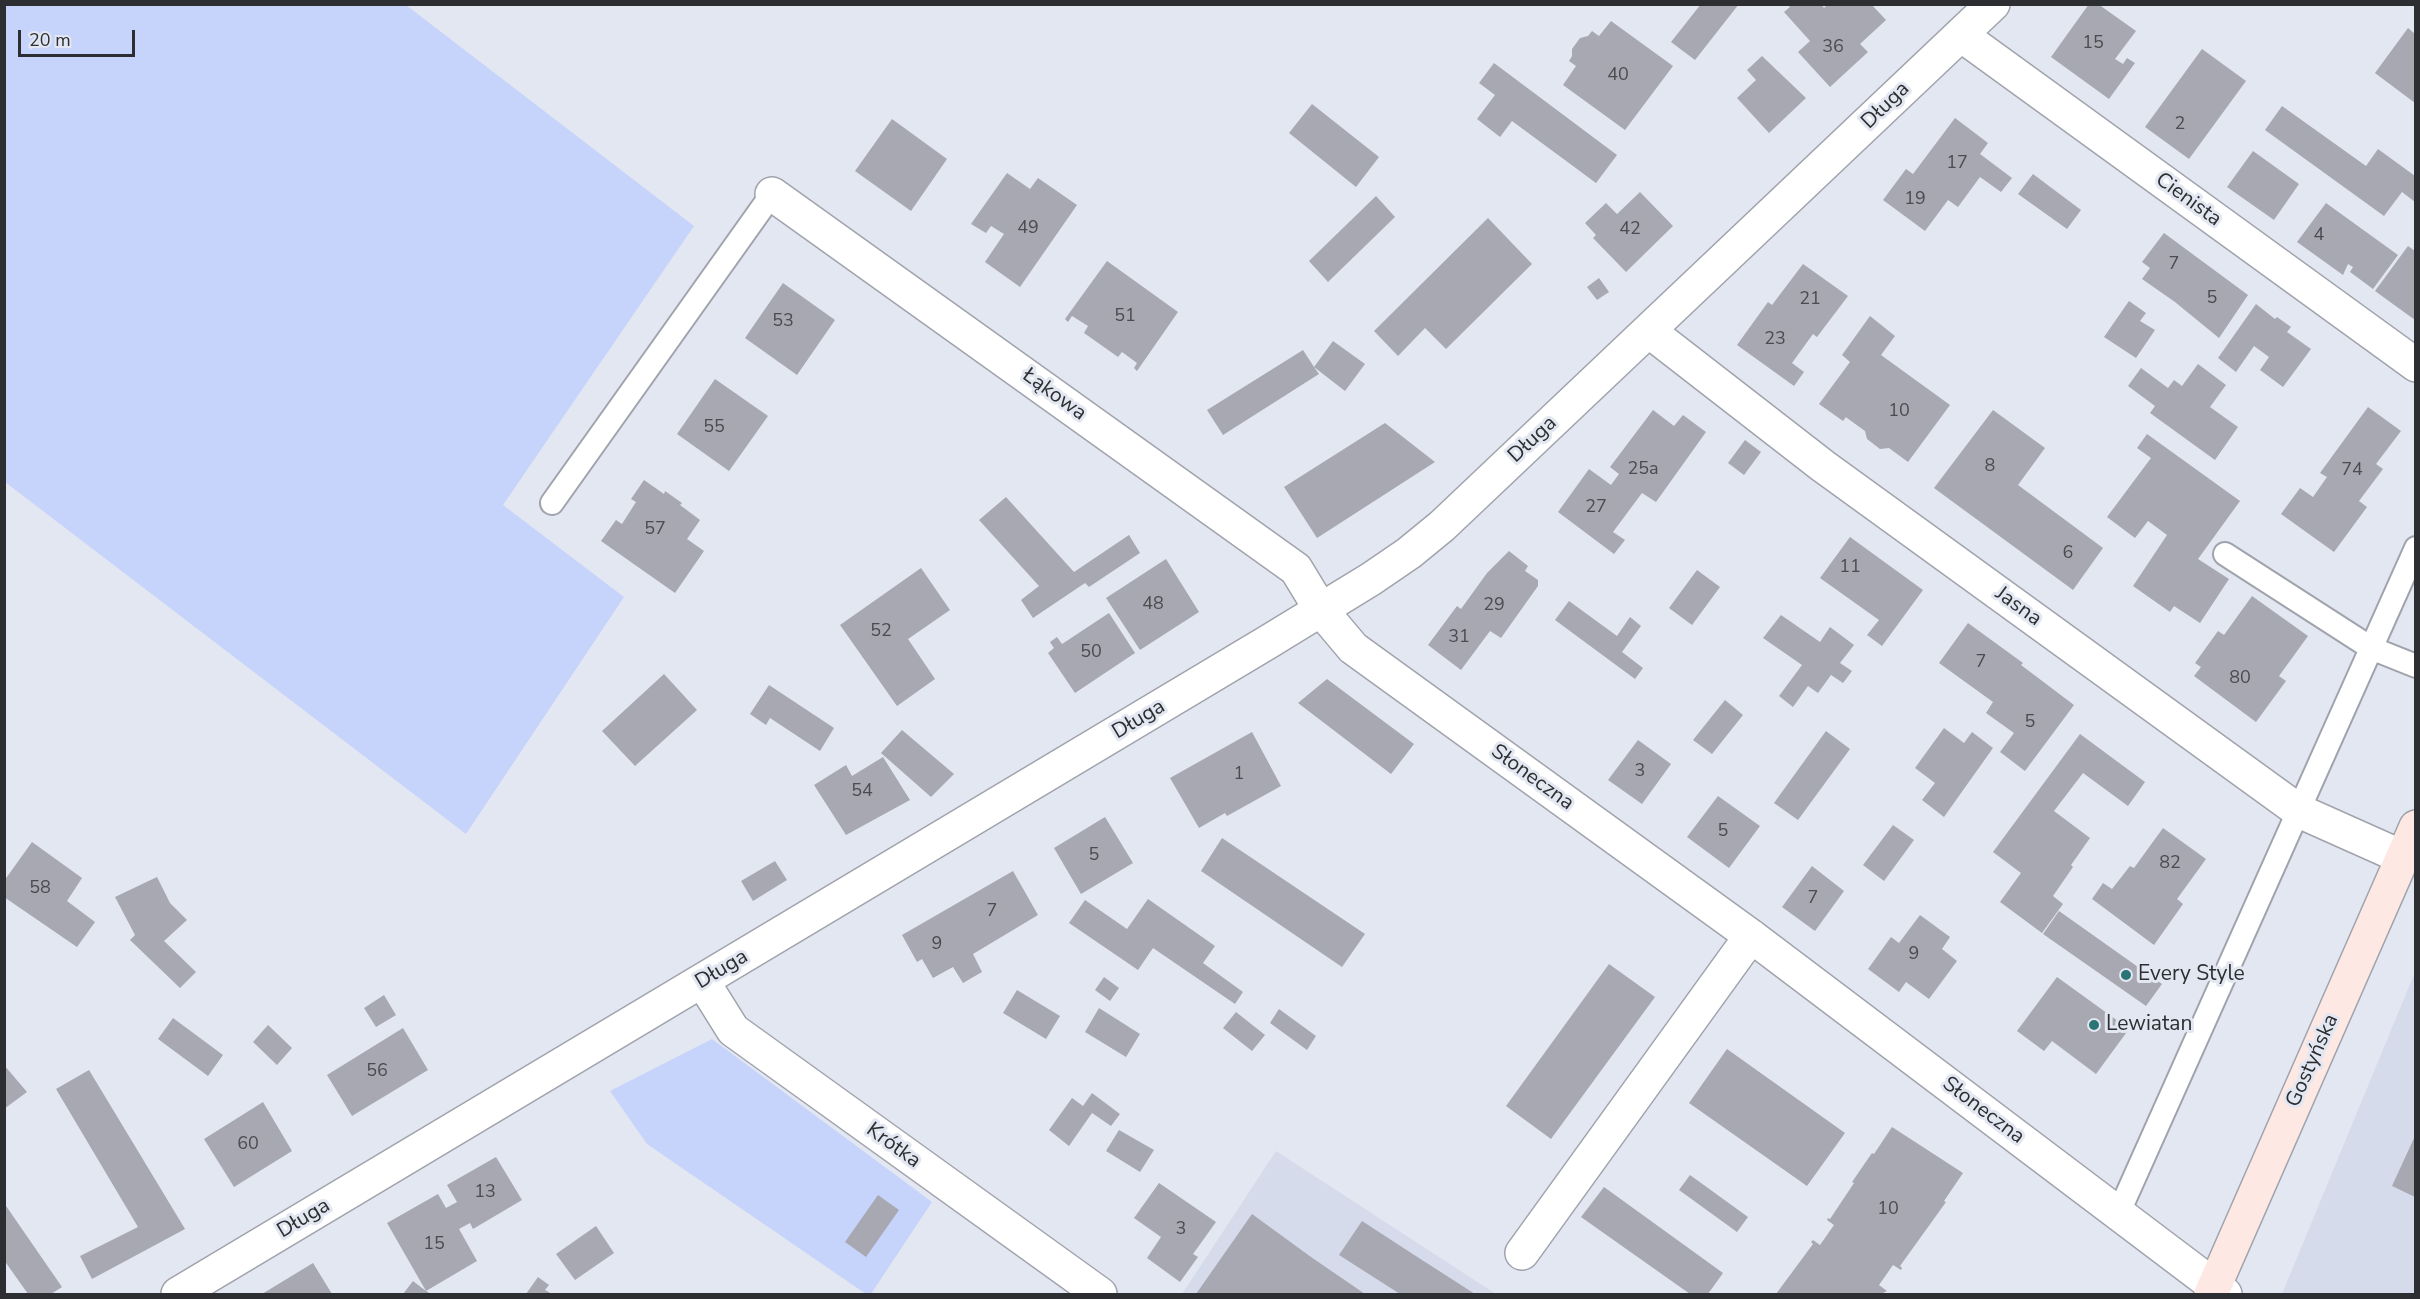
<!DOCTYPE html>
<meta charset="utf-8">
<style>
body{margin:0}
#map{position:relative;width:2420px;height:1299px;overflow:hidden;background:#e3e7f1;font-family:"Nunito Sans",sans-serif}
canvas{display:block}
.frame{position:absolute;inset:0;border:6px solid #2c2e31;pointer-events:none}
.scale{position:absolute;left:18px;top:30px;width:117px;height:27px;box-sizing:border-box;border:3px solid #2c2e31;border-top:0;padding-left:8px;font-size:18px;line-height:21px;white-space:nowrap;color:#2c2e31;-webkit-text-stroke:4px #e3e7f1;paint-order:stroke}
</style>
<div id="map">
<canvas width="2420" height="1299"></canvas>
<div class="frame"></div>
<div class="scale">20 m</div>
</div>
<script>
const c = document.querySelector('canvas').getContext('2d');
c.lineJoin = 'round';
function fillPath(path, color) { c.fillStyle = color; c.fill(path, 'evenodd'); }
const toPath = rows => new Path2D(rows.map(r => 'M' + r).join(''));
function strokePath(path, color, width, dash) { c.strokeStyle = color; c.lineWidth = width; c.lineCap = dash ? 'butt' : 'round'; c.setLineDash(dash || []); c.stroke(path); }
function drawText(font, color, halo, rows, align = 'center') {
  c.font = font + ' "Nunito Sans",sans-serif'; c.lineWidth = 6; c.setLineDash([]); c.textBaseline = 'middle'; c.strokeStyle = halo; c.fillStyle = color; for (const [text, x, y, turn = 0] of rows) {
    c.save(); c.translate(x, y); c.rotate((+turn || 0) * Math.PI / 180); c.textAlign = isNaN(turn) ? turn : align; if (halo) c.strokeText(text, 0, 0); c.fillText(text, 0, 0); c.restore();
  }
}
fillPath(toPath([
 [2415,972,2415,1294,2282,1294],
 [1276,1151,1496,1294,1182,1294]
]), '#d6dbec');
fillPath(toPath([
 [4,5,406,5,694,226,503,505,624,597,466,834,5,482],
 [712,1039,932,1202,871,1294,866,1294,647,1144,610,1091]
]), '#c6d4fb');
fillPath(toPath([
 [1701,4,1739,4,1695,60,1671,42],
 [1787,4,1821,4,1824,8,1828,4,1871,4,1886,20,1860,44,1868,52,1830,87,1798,52,1810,41,1784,12,1790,7],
 [2089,4,2098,4,2136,31,2115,59,2123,64,2127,58,2135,63,2109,99,2051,57],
 [1611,21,1673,66,1625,130,1563,85,1576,66,1569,61,1572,56,1572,49,1580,38,1588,36,1592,31,1599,36],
 [2408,28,2415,34,2415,103,2375,73],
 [2202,49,2246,81,2189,159,2145,127],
 [1762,56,1806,98,1769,133,1737,98,1756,80,1747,70],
 [1494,63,1617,155,1596,183,1512,121,1500,137,1477,119,1495,95,1479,83],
 [1312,104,1379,157,1356,187,1289,133],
 [2282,106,2366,166,2378,149,2415,176,2415,202,2402,192,2384,216,2265,130],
 [1955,118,1988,143,1980,154,2012,178,2001,192,1980,177,1958,207,1948,200,1925,231,1883,200,1906,169,1913,174],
 [892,119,947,159,911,211,855,171],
 [2253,151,2299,184,2274,220,2227,187],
 [1007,173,1030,189,1038,178,1077,205,1020,287,985,262,1004,234,991,226,986,233,971,224],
 [2033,174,2081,210,2067,229,2018,194],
 [1640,192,1673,226,1626,272,1593,238,1596,235,1585,223,1606,203,1617,214],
 [1376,196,1395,217,1328,282,1309,261],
 [2326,203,2398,255,2373,289,2350,272,2353,267,2348,264,2343,275,2297,242],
 [1488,218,1532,264,1446,349,1425,328,1398,356,1374,331],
 [2164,233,2248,295,2219,338,2175,302,2142,279,2150,268,2142,262],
 [2408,246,2415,251,2415,320,2375,291],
 [1107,261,1178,312,1137,371,1134,368,1137,363,1122,352,1118,357,1084,333,1088,326,1072,316,1068,322,1065,319],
 [1803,264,1848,296,1817,337,1813,334,1792,363,1804,372,1794,386,1737,345,1768,302,1772,305],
 [1599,278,1609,292,1597,300,1587,287],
 [783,283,835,320,797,375,745,338],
 [2129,301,2146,313,2140,321,2155,330,2136,358,2104,337],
 [2256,304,2275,319,2277,317,2291,327,2287,332,2311,349,2283,387,2260,370,2269,357,2254,346,2236,372,2218,358],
 [1870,316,1895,336,1881,355,1950,405,1908,462,1889,448,1880,449,1867,439,1865,431,1847,418,1846,417,1843,421,1819,404,1850,362,1842,355],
 [1333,341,1365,364,1345,391,1314,367,1319,374,1223,435,1207,410,1303,350,1314,367],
 [2198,364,2226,385,2210,407,2238,427,2215,460,2150,413,2155,406,2128,386,2141,368,2168,388,2174,380,2182,386],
 [715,379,768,416,729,471,677,434],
 [2368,407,2401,431,2376,464,2383,469,2359,501,2367,507,2334,552,2281,514,2300,488,2313,497,2327,477,2320,473],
 [1653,410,1674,426,1683,415,1706,432,1656,502,1642,493,1613,532,1625,540,1614,554,1558,512,1589,469,1611,485,1619,474,1610,467],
 [1993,410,2045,448,2018,485,2103,548,2073,590,1934,488],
 [1385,423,1435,462,1317,538,1284,487],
 [2147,434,2240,501,2198,559,2229,579,2200,623,2174,606,2170,612,2133,586,2167,535,2148,521,2135,538,2107,517,2151,458,2137,448],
 [1745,440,1761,452,1744,475,1728,463],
 [644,480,664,494,665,491,682,503,680,505,700,520,687,539,704,551,675,593,601,541,616,520,622,524,636,502,631,499],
 [1006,497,1074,572,1129,535,1140,553,1089,587,1085,583,1033,618,1021,600,1039,586,979,520],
 [1850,537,1923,590,1882,646,1867,635,1879,620,1820,578],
 [1509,551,1528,566,1525,571,1538,580,1538,586,1501,638,1490,631,1461,670,1428,645,1457,606,1461,609,1487,573],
 [1166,559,1199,612,1140,650,1106,598],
 [921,568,950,610,908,639,935,679,897,706,840,625],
 [1697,570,1720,587,1692,625,1669,608],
 [2252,596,2308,636,2279,676,2286,681,2256,722,2194,676,2201,667,2195,663,2218,631,2224,635],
 [1569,601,1617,636,1630,617,1641,626,1622,652,1643,668,1635,679,1555,620],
 [1109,613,1135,653,1075,693,1048,653,1054,648,1050,642,1057,637,1062,644],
 [1781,615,1820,642,1830,627,1854,645,1840,663,1852,671,1843,683,1831,675,1818,693,1808,686,1793,707,1779,696,1802,665,1763,638],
 [1968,623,2023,663,2021,665,2074,705,2025,771,2000,752,2014,733,1986,713,1993,702,1939,663],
 [664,674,697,710,635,766,602,731],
 [1327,679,1414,744,1391,774,1298,703],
 [769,685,834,728,820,751,770,718,766,725,750,714],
 [1725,700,1743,715,1712,754,1693,740],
 [1944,728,1964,743,1972,732,1993,748,1944,817,1922,800,1935,783,1915,768],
 [902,730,954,774,931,797,881,753],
 [1826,731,1850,749,1798,820,1774,803],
 [1252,732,1281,786,1227,816,1225,813,1199,828,1170,778],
 [2080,734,2145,782,2128,806,2083,773,2054,811,2090,838,2071,865,2073,867,2053,896,2063,904,2042,933,2000,902,2021,873,1993,852],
 [1638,740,1671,764,1642,804,1608,780],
 [883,757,910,800,846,835,814,785,846,765,852,776],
 [1718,796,1760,826,1729,868,1687,837],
 [1105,817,1133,863,1081,894,1054,848],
 [1893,825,1914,840,1884,881,1863,865],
 [2163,828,2206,859,2177,899,2183,904,2154,945,2092,899,2103,883,2112,889,2130,866,2134,868],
 [1222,838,1365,934,1342,967,1201,871],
 [32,842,82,878,67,901,95,922,77,947,4,897,4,881],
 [775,861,787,880,753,901,741,881],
 [1812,866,1844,891,1815,931,1782,907],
 [1013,871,1038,915,973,954,982,972,963,983,953,967,933,978,922,959,917,962,902,935],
 [157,877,170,903,187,920,164,941,196,972,180,988,130,940,135,935,115,897],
 [1148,899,1215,946,1203,963,1243,992,1235,1004,1153,948,1138,970,1069,923,1085,900,1127,929],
 [2059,911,2162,984,2146,1006,2043,934],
 [1920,915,1950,937,1942,949,1957,961,1929,999,1906,982,1899,992,1868,969,1891,937,1899,943],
 [1609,964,1655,997,1551,1139,1506,1106],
 [1104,977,1119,988,1110,1001,1095,990],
 [2057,977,2129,1029,2096,1074,2052,1041,2044,1051,2017,1031],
 [1017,990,1060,1016,1046,1039,1003,1013],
 [384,995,396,1015,376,1027,364,1008],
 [1099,1008,1140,1034,1126,1057,1085,1032],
 [1279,1009,1316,1036,1307,1050,1270,1023],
 [1236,1012,1265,1035,1252,1051,1223,1028],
 [173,1018,223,1055,208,1076,158,1039],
 [268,1025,292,1048,277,1065,253,1042],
 [403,1028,428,1070,352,1116,327,1075],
 [1727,1049,1845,1133,1807,1186,1689,1103],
 [4,1065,27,1092,4,1109],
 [89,1070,185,1229,92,1279,80,1256,138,1227,56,1089],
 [1092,1093,1120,1114,1111,1126,1092,1113,1069,1146,1049,1130,1072,1098,1083,1106],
 [263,1102,292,1151,234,1187,204,1139],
 [1892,1127,1963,1173,1944,1201,1946,1202,1900,1266,1902,1268,1901,1270,1893,1265,1879,1285,1887,1291,1881,1294,1776,1294,1813,1244,1811,1242,1813,1240,1820,1245,1834,1225,1827,1220,1828,1218,1830,1219,1854,1183,1852,1182,1872,1153,1874,1154],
 [1119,1130,1154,1150,1140,1172,1106,1151],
 [2415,1136,2415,1197,2392,1186],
 [496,1157,522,1200,473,1229,470,1223,459,1229,477,1261,426,1291,387,1223,438,1194,446,1208,457,1202,447,1185],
 [1690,1175,1748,1217,1737,1232,1679,1190],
 [1159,1183,1216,1222,1193,1254,1198,1257,1180,1282,1147,1258,1161,1237,1134,1218],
 [1604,1187,1723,1273,1708,1294,1690,1294,1581,1217],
 [878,1195,899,1210,866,1257,845,1242],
 [4,1203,62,1287,51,1294,28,1294,4,1260],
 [1252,1214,1311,1257,1365,1294,1196,1294],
 [1362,1221,1422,1260,1475,1294,1400,1294,1339,1255],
 [596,1226,614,1253,575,1280,556,1254],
 [313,1263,332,1294,262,1294],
 [538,1277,549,1285,545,1290,552,1294,526,1294],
 [413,1281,426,1291,431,1294,403,1294]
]), '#a7a8b1');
const service = toPath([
 [552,503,772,194],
 [2225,554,2371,648,2416,666],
 [2119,1212,2416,548]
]);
const minor = toPath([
 [1961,35,2416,365],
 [772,194,1296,569,1321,610,1353,648,1751,936,2225,1294],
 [1649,331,1823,466,2299,811,2402,857],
 [703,982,733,1030,1100,1294],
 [1522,1253,1751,936],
 [178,1294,1268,642,1371,579,1409,553,1442,526,1993,4]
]);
const secondary = toPath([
 [2211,1294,2416,827]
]);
strokePath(service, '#a0a3ac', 26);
strokePath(minor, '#a0a3ac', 36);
strokePath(secondary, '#a0a3ac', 36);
strokePath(service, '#fff', 22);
strokePath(minor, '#fff', 33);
strokePath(secondary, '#fee8e4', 33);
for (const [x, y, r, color] of [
 [2126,975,6,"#2a7476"],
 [2094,1025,6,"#2a7476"]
]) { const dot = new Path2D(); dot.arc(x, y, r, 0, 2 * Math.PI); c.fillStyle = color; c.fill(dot); strokePath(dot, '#e3e7f1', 2); }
drawText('18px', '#4b4c51', null, [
 ["15",2093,44],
 ["36",1833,48],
 ["40",1618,76],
 ["2",2180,125],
 ["17",1957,164],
 ["19",1915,200],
 ["49",1028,229],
 ["42",1630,230],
 ["4",2319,236],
 ["7",2174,265],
 ["5",2212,299],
 ["21",1810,300],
 ["51",1125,317],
 ["53",783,322],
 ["23",1775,340],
 ["10",1899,412],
 ["55",714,428],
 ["8",1990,467],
 ["25a",1643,470],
 ["74",2352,471],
 ["27",1596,508],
 ["57",655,530],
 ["6",2068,554],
 ["11",1850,568],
 ["48",1153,605],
 ["29",1494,606],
 ["52",881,632],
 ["31",1459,638],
 ["50",1091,653],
 ["7",1981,663],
 ["80",2240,679],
 ["5",2030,723],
 ["3",1640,772],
 ["1",1239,775],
 ["54",862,792],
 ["5",1723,832],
 ["5",1094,856],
 ["82",2170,864],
 ["58",40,889],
 ["7",1813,899],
 ["7",992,912],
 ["9",937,945],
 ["9",1914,955],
 ["56",377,1072],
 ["60",248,1145],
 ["13",485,1193],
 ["10",1888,1210],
 ["3",1181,1230],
 ["15",434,1245]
]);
drawText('21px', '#2c2e31', '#e3e7f1', [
 ["Długa",1886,106,-44],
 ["Cienista",2188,200,36],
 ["Łąkowa",1054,395,36],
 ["Długa",1533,440,-43],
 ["Jasna",2018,607,36],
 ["Długa",1139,720,-31],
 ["Słoneczna",1532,778,36],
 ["Długa",722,970,-31],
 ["Gostyńska",2313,1061,-66],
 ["Słoneczna",1983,1111,37],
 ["Krótka",893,1146,36],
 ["Długa",304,1219,-31]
]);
drawText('21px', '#2c2e31', '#e3e7f1', [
 ["Every Style",2138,975],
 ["Lewiatan",2106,1025]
], 'left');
</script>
